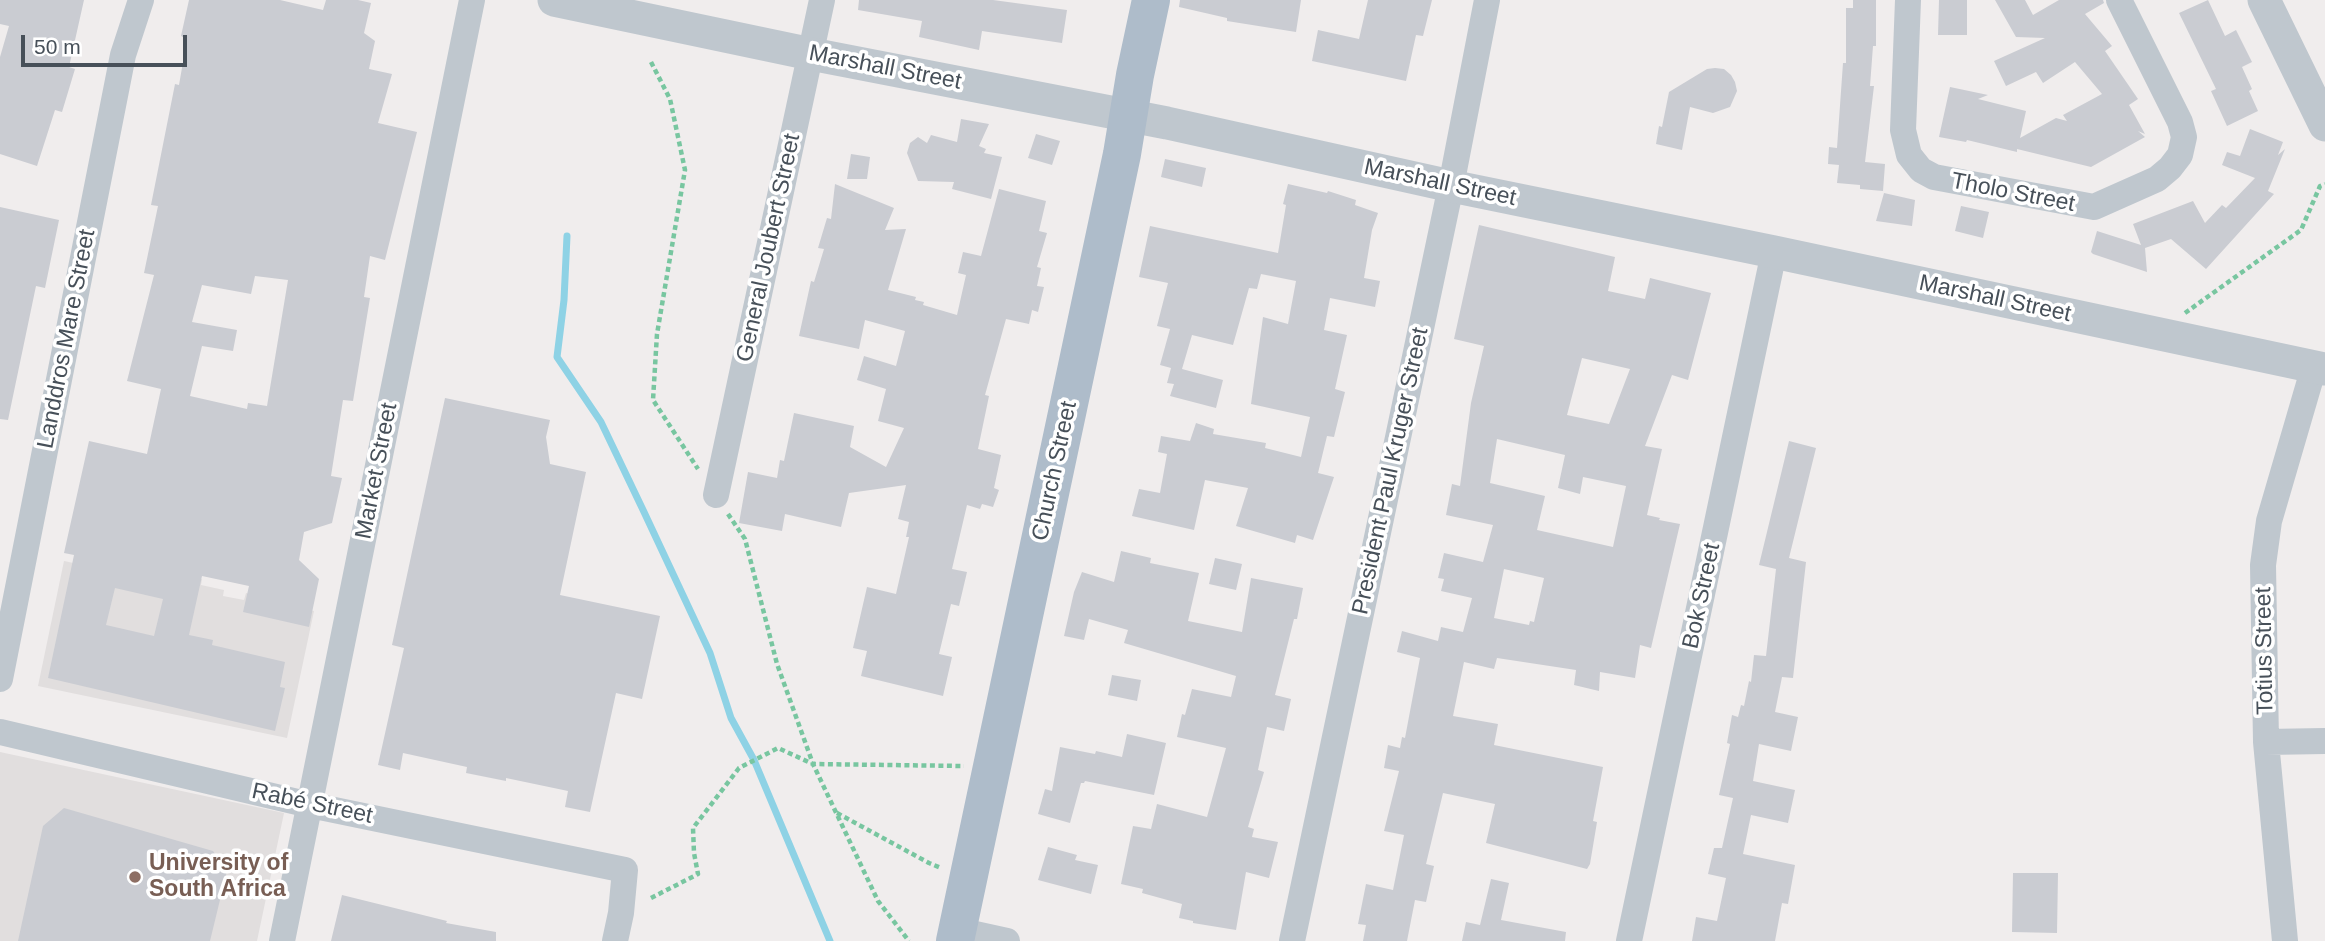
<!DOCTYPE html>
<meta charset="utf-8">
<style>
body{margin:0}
#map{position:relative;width:2325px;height:941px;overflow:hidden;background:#f0eded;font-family:Helvetica,sans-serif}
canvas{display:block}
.scale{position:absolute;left:21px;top:35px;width:166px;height:32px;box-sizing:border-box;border:4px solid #475059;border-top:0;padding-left:9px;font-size:21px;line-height:24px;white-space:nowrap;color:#475059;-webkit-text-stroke:5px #fff;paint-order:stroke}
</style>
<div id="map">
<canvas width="2325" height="941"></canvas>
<div class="scale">50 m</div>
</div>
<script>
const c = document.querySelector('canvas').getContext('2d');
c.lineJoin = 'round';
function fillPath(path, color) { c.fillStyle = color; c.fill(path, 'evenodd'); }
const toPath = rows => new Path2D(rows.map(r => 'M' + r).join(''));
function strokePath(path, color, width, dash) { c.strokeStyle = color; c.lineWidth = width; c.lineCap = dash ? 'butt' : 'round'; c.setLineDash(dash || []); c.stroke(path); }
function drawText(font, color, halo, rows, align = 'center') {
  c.font = font + ' Helvetica,sans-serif'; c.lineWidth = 7; c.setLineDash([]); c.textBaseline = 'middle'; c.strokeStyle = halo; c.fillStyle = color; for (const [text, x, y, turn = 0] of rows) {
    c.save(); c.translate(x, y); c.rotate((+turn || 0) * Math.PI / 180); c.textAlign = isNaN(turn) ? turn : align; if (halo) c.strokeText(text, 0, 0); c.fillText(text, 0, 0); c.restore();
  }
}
fillPath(toPath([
 [64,561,183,586,185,576,202,579,201,585,224,590,223,596,244,600,246,593,305,605,305,609,314,611,287,738,38,686],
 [0,752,284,813,257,941,0,941]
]), '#e1dede');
strokePath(toPath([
 [567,236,564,300,557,357,601,422,644,512,710,653,731,718,754,760,830,941]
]), '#8ed2e5', 7);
fillPath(toPath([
 [0,0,84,0,69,67,75,69,62,112,55,110,37,166,0,154,0,57,9,26,0,24],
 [189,0,280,0,323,10,326,0,358,0,371,3,364,33,375,41,369,69,392,74,378,123,417,132,385,260,370,256,364,297,370,298,353,401,343,400,331,476,342,478,332,523,304,532,299,560,319,579,309,627,243,612,249,586,202,576,189,635,213,640,212,645,285,662,280,687,285,688,275,731,48,678,74,555,64,553,89,441,147,454,161,389,127,381,154,275,144,273,158,206,151,205,175,84,179,85,187,39,181,36],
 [255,276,288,280,267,406,248,403,247,409,190,396,202,346,233,351,237,330,192,322,202,285,251,294],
 [115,588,163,599,154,636,106,625],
 [859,0,993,0,1067,10,1062,43,982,31,979,50,919,37,922,21,858,10],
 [1180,0,1301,0,1296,32,1227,21,1227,18,1179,7],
 [1368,0,1432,0,1423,36,1416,35,1406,81,1312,61,1318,30,1359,39],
 [1853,0,1876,0,1876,46,1873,46,1870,86,1874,86,1865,162,1885,164,1883,191,1860,189,1860,185,1837,183,1839,165,1828,164,1829,147,1837,148,1843,63,1846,63,1846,8,1853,8],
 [1939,0,1967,0,1967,35,1938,35],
 [1995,0,2025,0,2033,15,2059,0,2103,0,2104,3,2085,14,2112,46,2105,51,2138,99,2129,105,2145,134,2138,131,2145,137,2091,167,2017,149,2017,152,1967,140,1966,142,1939,137,1950,87,1988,95,1978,99,2026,111,2020,138,2056,118,2067,121,2063,115,2102,94,2075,62,2043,83,2036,72,2006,86,1994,61,2045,38,2016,37],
 [2208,0,2225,36,2236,30,2252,62,2242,67,2252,89,2249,91,2258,111,2227,126,2211,91,2216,89,2179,13],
 [1715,68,1724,69,1731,75,1735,82,1737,91,1730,107,1713,113,1690,107,1682,150,1656,144,1659,126,1662,127,1669,92,1707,69],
 [961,119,989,124,979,146,986,149,984,153,1002,157,991,199,952,189,954,182,918,181,907,153,910,143,918,137,927,143,931,135,957,142],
 [2250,129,2283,142,2278,155,2285,149,2268,191,2274,194,2206,269,2171,239,2145,248,2147,272,2093,254,2091,252,2097,231,2141,245,2133,224,2193,201,2205,223,2222,205,2226,208,2255,178,2222,165,2227,152,2240,156],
 [1036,134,1060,141,1052,165,1028,158],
 [851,154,870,157,867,179,847,179],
 [1165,159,1206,168,1202,187,1161,177],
 [835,184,894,208,885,230,906,229,888,290,916,297,915,300,924,302,923,305,957,315,966,275,958,273,963,252,981,256,999,189,1046,201,1039,231,1047,233,1037,267,1041,268,1037,286,1044,287,1038,312,1032,310,1029,324,1006,319,985,395,989,396,978,449,1001,455,994,488,999,490,993,507,982,504,980,509,967,505,952,569,967,572,959,606,951,604,939,654,952,657,943,696,861,676,867,651,853,648,867,587,896,594,909,537,906,537,909,522,898,519,906,485,849,493,841,527,785,514,782,531,739,523,748,472,777,478,780,460,784,461,794,413,854,426,850,447,886,467,904,428,878,421,886,389,857,380,864,356,896,366,905,331,865,320,859,349,799,336,811,281,814,282,824,249,818,248,827,218,831,219],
 [1288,184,1327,193,1328,191,1356,200,1355,205,1378,213,1372,230,1364,278,1380,281,1375,307,1330,298,1324,330,1347,335,1335,389,1345,392,1334,437,1327,436,1318,473,1334,477,1313,540,1297,535,1295,543,1236,526,1248,488,1205,480,1194,530,1132,516,1139,489,1160,493,1167,454,1158,452,1161,436,1190,441,1196,423,1214,429,1213,434,1266,443,1265,448,1301,457,1310,417,1251,404,1263,317,1288,324,1296,281,1261,274,1257,289,1249,288,1233,345,1192,335,1182,369,1223,380,1216,408,1170,396,1174,384,1167,383,1171,368,1160,365,1170,329,1157,326,1168,283,1139,277,1150,226,1278,253,1286,205,1283,204],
 [1884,193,1915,200,1912,226,1876,221],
 [1961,206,1989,212,1983,238,1955,231],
 [0,207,59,220,45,288,36,286,8,420,0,419],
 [1479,225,1615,257,1608,291,1645,299,1650,278,1711,293,1688,380,1672,375,1645,446,1662,449,1647,515,1660,518,1659,520,1680,524,1651,648,1640,645,1635,678,1600,672,1599,691,1574,685,1576,670,1497,658,1494,669,1464,662,1453,716,1498,724,1494,745,1603,767,1593,821,1597,822,1590,864,1587,869,1486,843,1495,804,1443,793,1426,864,1434,866,1426,902,1415,900,1407,941,1363,941,1366,925,1358,924,1366,884,1393,890,1404,835,1384,831,1399,771,1384,768,1388,745,1400,748,1402,737,1405,738,1420,658,1397,652,1402,631,1438,641,1441,627,1463,632,1472,598,1441,591,1444,579,1438,578,1444,553,1483,562,1493,525,1446,515,1452,484,1460,486,1471,403,1484,346,1454,339],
 [1582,358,1630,369,1609,424,1567,415],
 [1497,439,1565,455,1558,488,1580,494,1583,477,1626,486,1613,547,1537,530,1545,496,1490,483],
 [1504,569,1544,578,1534,622,1530,621,1529,625,1494,618],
 [445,398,550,420,546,437,550,464,586,472,560,595,660,616,642,699,616,693,590,812,565,807,568,791,506,778,506,781,466,773,467,767,403,753,400,770,378,765,404,648,392,645],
 [1789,441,1816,448,1789,558,1806,562,1793,678,1782,677,1775,712,1798,717,1791,751,1759,744,1753,781,1795,790,1788,823,1751,815,1743,854,1795,865,1788,904,1782,903,1775,941,1692,941,1696,917,1717,921,1726,878,1708,874,1714,848,1722,848,1733,798,1719,795,1730,744,1727,743,1732,715,1738,717,1741,705,1744,706,1749,681,1751,682,1754,655,1766,656,1776,569,1759,565],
 [1121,551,1151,558,1150,563,1199,573,1188,621,1242,632,1251,578,1303,588,1297,619,1294,619,1275,695,1291,699,1284,731,1267,727,1258,770,1264,772,1248,827,1254,829,1252,837,1278,842,1269,878,1246,872,1236,930,1193,923,1193,921,1179,918,1182,904,1142,893,1143,889,1121,884,1133,826,1151,829,1157,804,1207,817,1226,748,1177,737,1182,714,1185,715,1192,689,1231,697,1236,676,1124,643,1128,630,1089,619,1084,640,1064,636,1074,592,1082,572,1114,582],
 [1215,558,1242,564,1236,590,1209,584],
 [1112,675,1141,680,1137,701,1108,695],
 [1127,734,1166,743,1154,795,1085,781,1084,783,1081,783,1070,823,1038,814,1045,789,1052,791,1060,747,1095,754,1096,751,1122,757],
 [64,808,213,851,227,871,210,941,18,941,43,826],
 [1048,847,1077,855,1075,860,1098,865,1091,894,1038,880],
 [2013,873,2058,873,2057,933,2012,932],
 [1491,879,1509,883,1501,920,1566,932,1565,941,1462,941,1466,922,1480,925],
 [342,895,447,921,446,923,496,932,496,941,331,941]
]), '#caccd2');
strokePath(toPath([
 [651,62,670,99,685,170,657,334,653,400,698,469],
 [2185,313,2301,230,2320,186,2325,184],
 [728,514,745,539,777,664,813,764,878,901,909,941],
 [837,813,929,863,941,868],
 [651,898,698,874,694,853,693,828,739,768,778,748,813,764,964,766]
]), '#78c6a0', 4.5, [5, 3.5]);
strokePath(toPath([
 [1908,0,1903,130,1909,155,1921,170,1934,177,2094,207,2157,179,2170,168,2180,155,2184,137,2180,122,2119,0],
 [716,495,822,0],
 [0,679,123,55,141,0],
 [0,732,310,805,625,870,621,913,615,941],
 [2266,742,2325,741],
 [957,930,1007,941],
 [282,941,472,0],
 [1292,941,1451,186,1487,0],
 [1629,941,1774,252],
 [2285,941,2266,742,2263,565,2269,521,2314,367]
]), '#bfc7ce', 26);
strokePath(toPath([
 [554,0,811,54,1167,123,1451,186,1774,252,2325,369],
 [2264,0,2325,125]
]), '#bfc7ce', 33);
strokePath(toPath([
 [955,941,1122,154,1135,75,1151,0]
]), '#aebcca', 38);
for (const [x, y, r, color] of [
 [135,877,7,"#8d6e63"]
]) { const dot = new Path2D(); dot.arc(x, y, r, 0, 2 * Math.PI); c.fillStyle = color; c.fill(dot); strokePath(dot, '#fff', 2.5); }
drawText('23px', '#475059', '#fff', [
 ["Marshall Street",885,68,11],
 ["Marshall Street",1440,183,12],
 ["Tholo Street",2013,193,11],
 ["General Joubert Street",769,248,-78],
 ["Marshall Street",1995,299,12],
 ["Landdros Mare Street",67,339,-79],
 ["Market Street",377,471,-79],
 ["Church Street",1055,471,-78],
 ["President Paul Kruger Street",1391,471,-78],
 ["Bok Street",1702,596,-78],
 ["Totius Street",2265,651,-91],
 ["Rabé Street",312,804,12]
]);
drawText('bold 23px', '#785e54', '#fff', [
 ["University of",149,864],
 ["South Africa",149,890]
], 'left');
</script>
